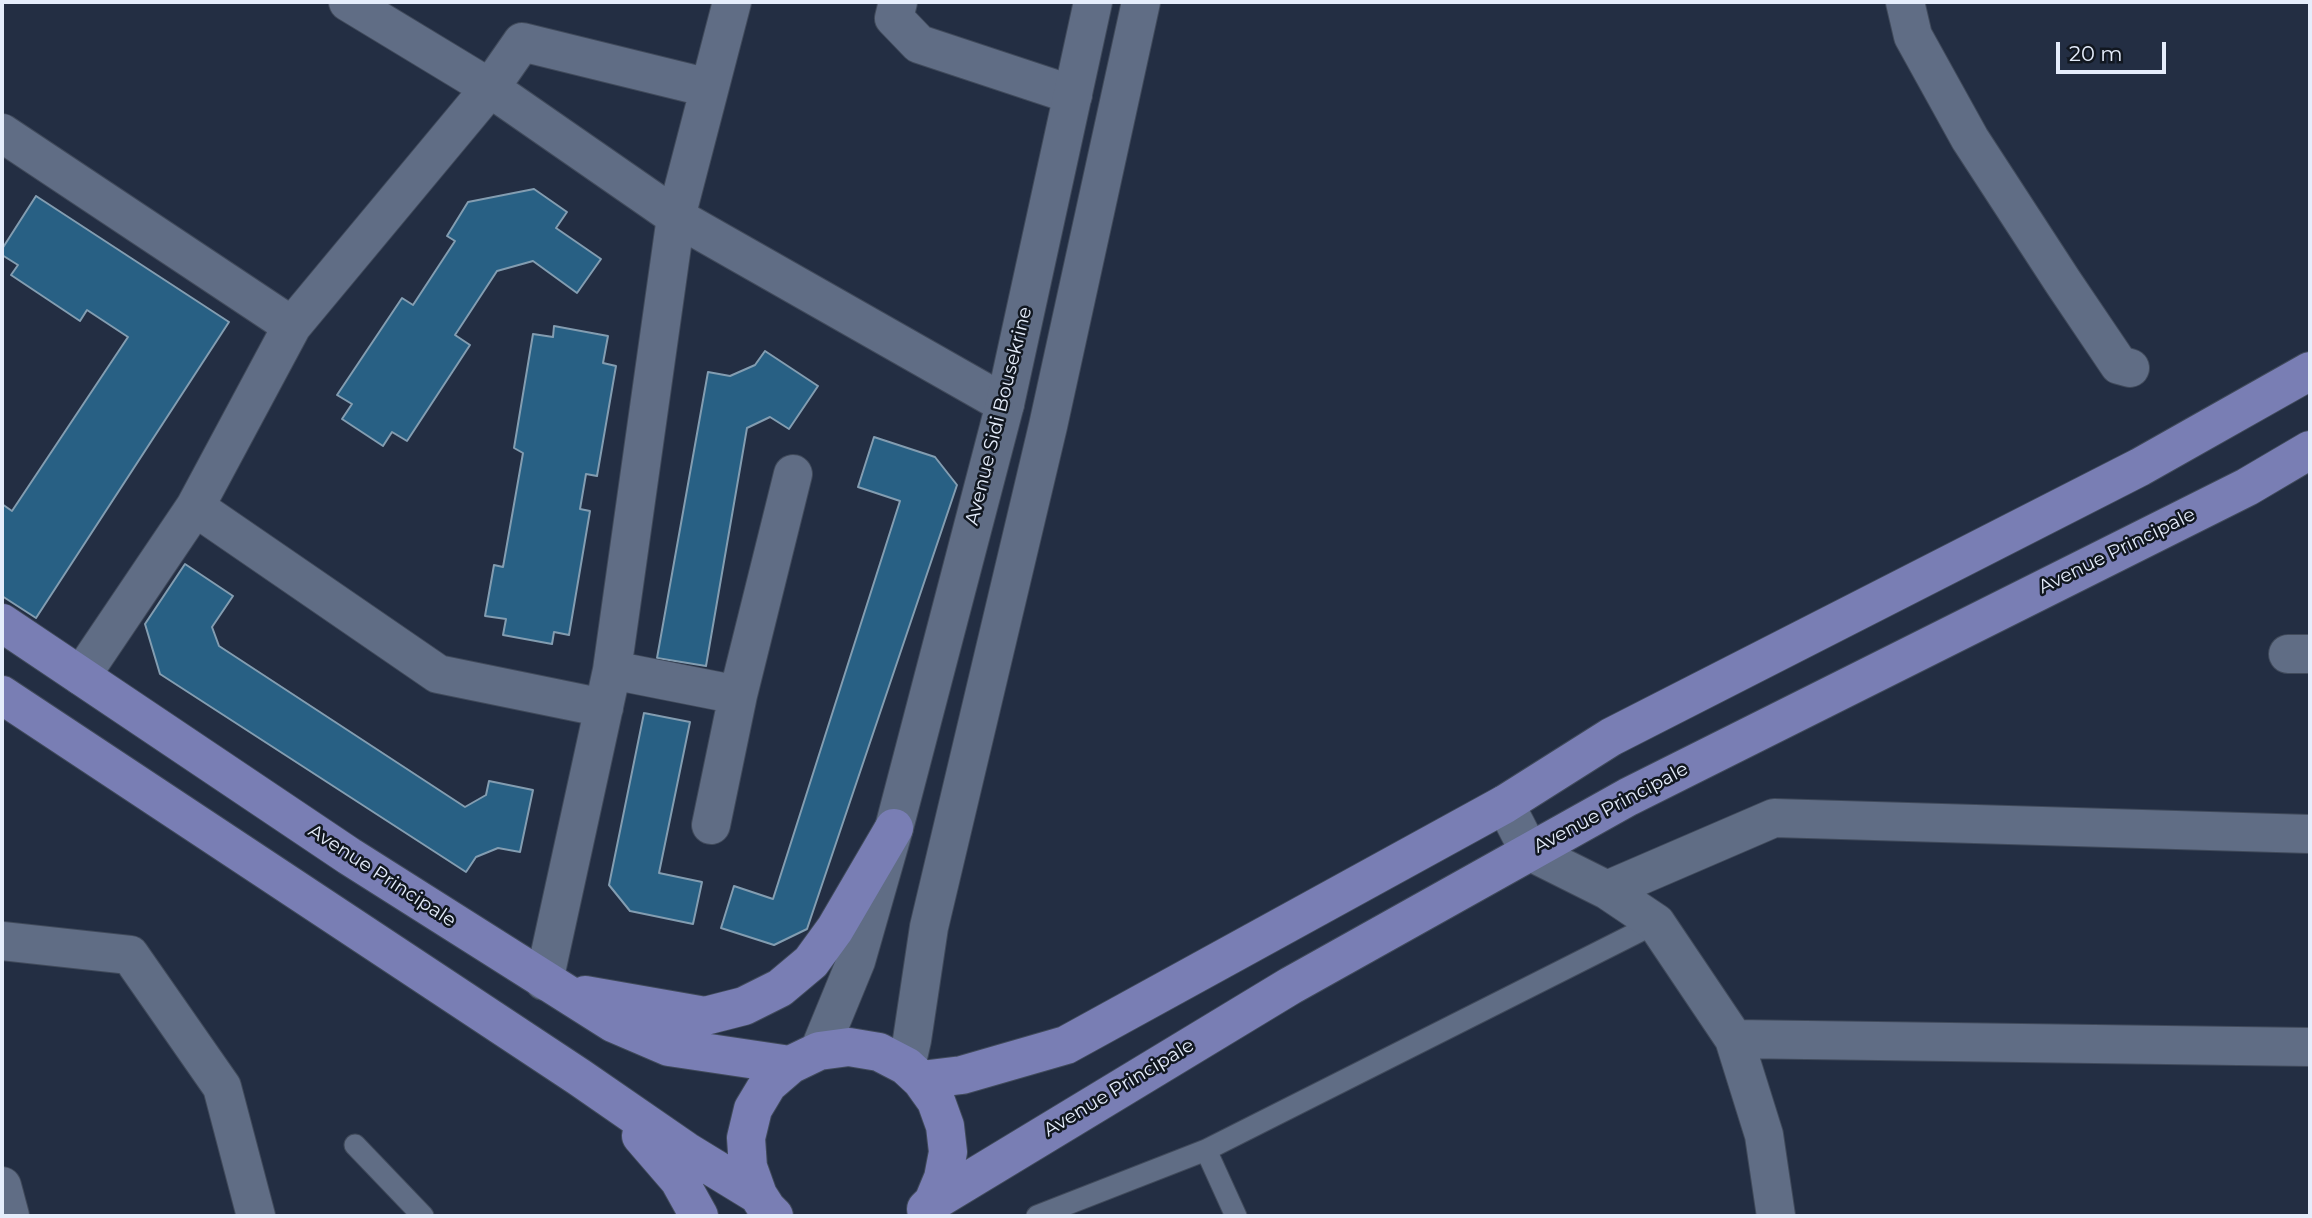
<!DOCTYPE html>
<style>
body{margin:0}
#map{position:relative;width:2312px;height:1218px;overflow:hidden;background:#232e43;font-family:Montserrat,sans-serif}
canvas{display:block}
.frame{position:absolute;inset:0;border:4px solid #e5edfb;pointer-events:none}
.scale{position:absolute;left:2056px;top:42px;width:110px;height:32px;box-sizing:border-box;border:4px solid #e5edfb;border-top:0;padding-left:9px;font-size:21px;line-height:24px;white-space:nowrap;color:#e5edfb;-webkit-text-stroke:5px #111720;paint-order:stroke}
</style>
<div id="map">
<canvas width="2312" height="1218"></canvas>
<div class="frame"></div>
<div class="scale">20 m</div>
</div>
<script>
const c = document.querySelector('canvas').getContext('2d');
c.lineJoin = 'round';
function fillPath(path, color) { c.fillStyle = color; c.fill(path, 'evenodd'); }
const toPath = rows => new Path2D(rows.map(r => 'M' + r).join(''));
function strokePath(path, color, width, dash) { c.strokeStyle = color; c.lineWidth = width; c.lineCap = dash ? 'butt' : 'round'; c.setLineDash(dash || []); c.stroke(path); }
function drawText(font, color, halo, rows, align = 'center') {
  c.font = font + ' Montserrat,sans-serif'; c.lineWidth = 5; c.setLineDash([]); c.textBaseline = 'middle'; c.strokeStyle = halo; c.fillStyle = color; for (const [text, x, y, turn = 0] of rows) {
    c.save(); c.translate(x, y); c.rotate((+turn || 0) * Math.PI / 180); c.textAlign = isNaN(turn) ? turn : align; if (halo) c.strokeText(text, 0, 0); c.fillText(text, 0, 0); c.restore();
  }
}
const building = toPath([
 [534,189,567,212,556,228,601,259,577,293,533,261,497,271,455,335,470,345,407,441,392,432,383,446,342,419,352,404,337,395,402,298,413,305,455,241,447,236,468,202,534,189],
 [36,196,229,322,36,618,2,596,2,504,12,511,128,337,87,310,80,321,11,275,18,265,2,255,2,249,36,196],
 [554,326,608,336,603,363,616,366,597,476,586,474,580,509,590,511,569,635,554,632,552,644,503,635,506,619,485,616,494,565,503,567,523,453,514,448,533,334,553,337,554,326],
 [765,351,818,386,789,429,770,417,747,428,706,666,657,658,708,372,730,376,755,365,765,351],
 [874,437,935,457,957,485,807,929,774,945,721,928,734,886,773,899,900,501,858,487,874,437],
 [185,564,233,596,212,627,219,646,465,807,486,795,489,781,533,790,520,852,498,848,476,857,466,872,160,674,145,624,185,564],
 [644,713,690,722,659,873,702,882,693,924,630,911,609,885,644,713]
]);
fillPath(building, '#286084');
strokePath(building, '#839db1', 2);
const lane = toPath([
 [355,1145,423,1216],
 [1206,1150,1236,1216],
 [1037,1216,1206,1150,1656,923]
]);
const street = toPath([
 [348,2,490,88,676,217,1005,404],
 [898,2,894,18,919,44,1073,95],
 [1905,2,1913,36,1970,139,2063,282,2119,365,2130,368],
 [2,133,292,326],
 [195,507,438,674,604,708],
 [2288,654,2310,654],
 [612,670,738,695],
 [81,676,195,507,292,326,490,88,522,42,709,88],
 [1505,804,1529,851,1607,890,1774,818,2310,834],
 [711,825,738,695,793,474],
 [1607,890,1656,923,1734,1039,1764,1135,1776,1216],
 [2,941,130,955,222,1087,256,1216],
 [544,981,612,670,676,217,732,2],
 [1734,1039,2310,1047],
 [2,1186,10,1216]
]);
const secondary = toPath([
 [819,1051,856,961,894,828,1005,404,1093,2],
 [906,1066,912,1040,929,927,1048,426,1141,2]
]);
const primary = toPath([
 [2,623,349,856,613,1023,669,1047,790,1065],
 [2,695,579,1077,686,1151,758,1195],
 [585,995,705,1016,744,1006,780,988,811,962,835,929,894,828],
 [921,1080,962,1075,1066,1045,1505,804,1611,737,2140,467,2310,371],
 [641,1136,679,1180,699,1216],
 [933,1202,1290,986,1628,797,2247,487,2310,450],
 [774,1216,767,1209,758,1195,748,1167,746,1138,753,1109,768,1084,790,1065,819,1051,849,1047,879,1052,906,1066,921,1080,936,1101,945,1126,948,1152,943,1178,933,1202,926,1209]
]);
strokePath(lane, '#404a5b', 23);
strokePath(street, '#404a5b', 40);
strokePath(secondary, '#404a5b', 40);
strokePath(primary, '#404a5b', 40);
strokePath(lane, '#606d85', 21);
strokePath(street, '#606d85', 38);
strokePath(secondary, '#606d85', 38);
strokePath(primary, '#797eb4', 38);
drawText('19px', '#e5edfb', '#111720', [
 ["Avenue Sidi Bousekrine",999,416,-76],
 ["Avenue Principale",2117,551,-26],
 ["Avenue Principale",1611,808,-28],
 ["Avenue Principale",382,876,33],
 ["Avenue Principale",1119,1088,-31]
]);
</script>
